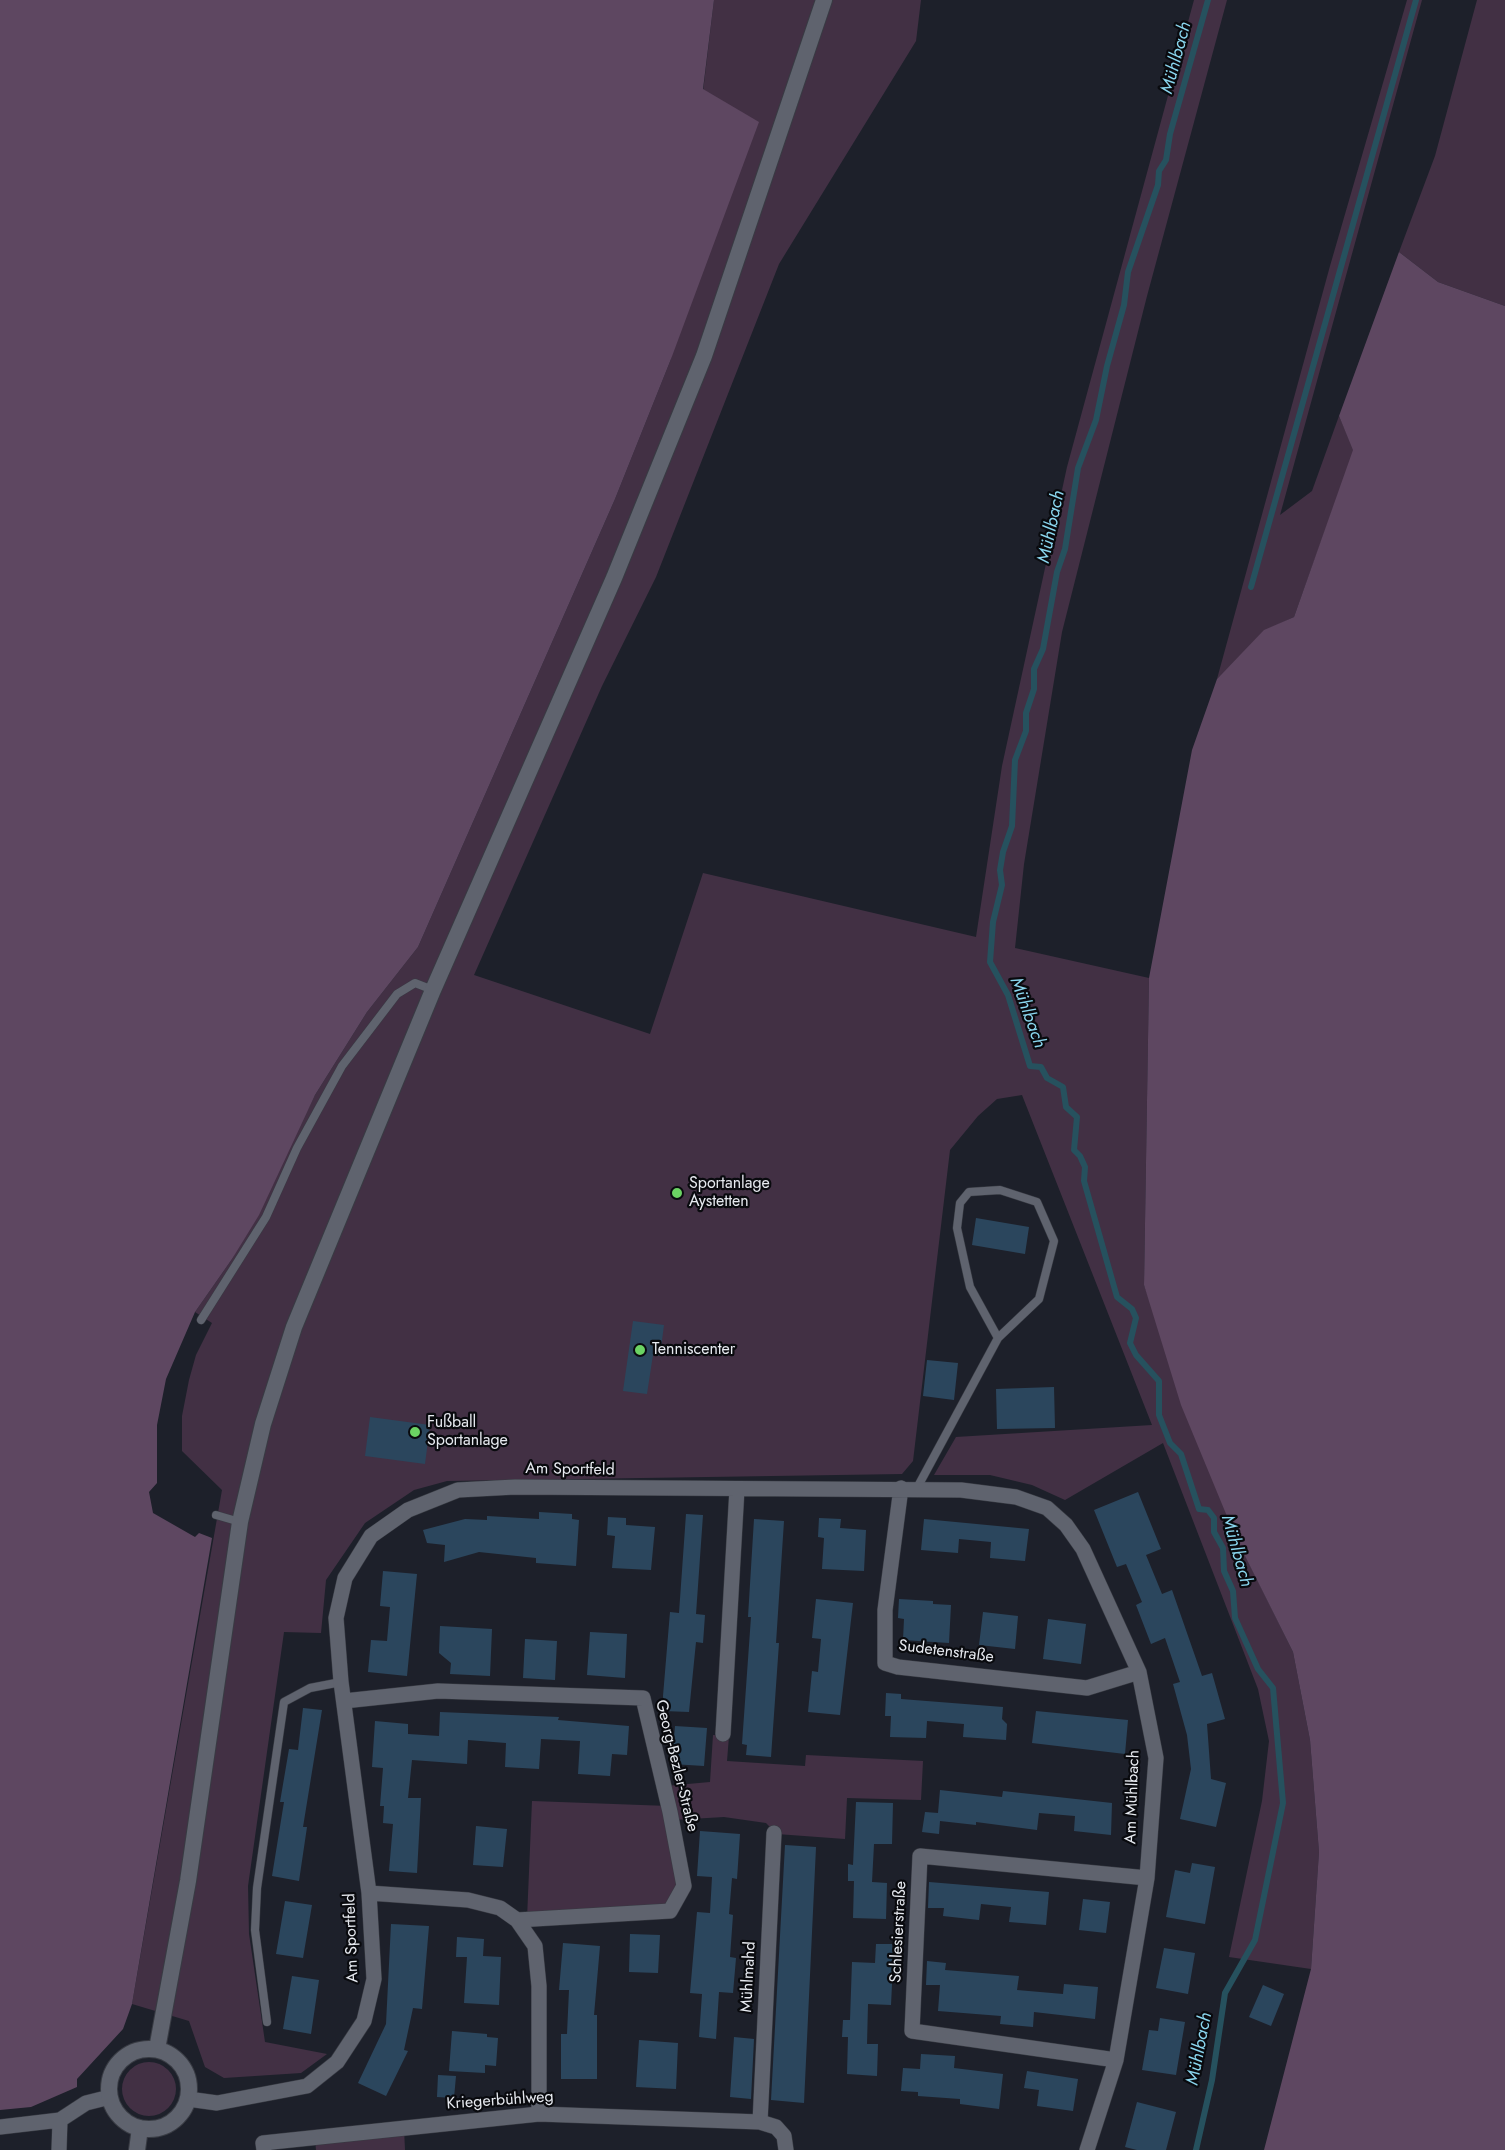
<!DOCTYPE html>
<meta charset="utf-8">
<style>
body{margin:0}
canvas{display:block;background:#1d202a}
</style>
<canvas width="1505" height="2150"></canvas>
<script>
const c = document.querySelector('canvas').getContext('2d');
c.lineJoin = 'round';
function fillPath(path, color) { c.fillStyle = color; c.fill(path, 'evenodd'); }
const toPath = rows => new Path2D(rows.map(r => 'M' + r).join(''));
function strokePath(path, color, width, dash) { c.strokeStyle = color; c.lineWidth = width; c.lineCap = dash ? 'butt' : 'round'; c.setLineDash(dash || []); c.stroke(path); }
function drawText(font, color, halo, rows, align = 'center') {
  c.font = font + ' Jost,sans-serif'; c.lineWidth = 4.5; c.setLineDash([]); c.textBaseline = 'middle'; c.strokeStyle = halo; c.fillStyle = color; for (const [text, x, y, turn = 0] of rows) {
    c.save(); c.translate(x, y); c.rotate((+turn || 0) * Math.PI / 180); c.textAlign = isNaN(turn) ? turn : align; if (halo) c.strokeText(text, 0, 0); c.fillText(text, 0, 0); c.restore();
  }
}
fillPath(toPath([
 [714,0,921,0,916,41,779,264,656,577,602,686,474,975,650,1034,703,873,976,937,1002,766,1067,467,1194,0,1227,0,1147,296,1062,632,1024,864,1015,948,1149,978,1144,1285,1236,1537,1293,1652,1310,1740,1319,1852,1311,1969,1229,1957,1262,1801,1269,1741,1258,1689,1163,1443,1065,1500,1032,1485,990,1475,934,1475,956,1437,1152,1425,1022,1095,997,1099,978,1116,950,1150,913,1461,902,1474,447,1481,414,1490,365,1523,326,1580,321,1633,284,1632,248,1886,249,1934,265,2042,327,2054,301,2073,224,2078,205,2067,189,2021,132,2004,222,1490,182,1451,182,1416,189,1380,196,1355,212,1323,195,1312,232,1259,315,1095,367,1012,418,947,615,499,671,359],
 [1407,0,1422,0,1280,515,1312,491,1339,416,1354,450,1294,617,1264,631,1217,679,1330,266],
 [1477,0,1505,0,1505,306,1438,282,1399,252,1435,156],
 [713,1735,729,1736,727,1761,805,1766,806,1755,923,1761,921,1800,847,1798,845,1839,777,1834,766,1823,724,1817,673,1820,666,1786,710,1782],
 [532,1801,668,1806,683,1885,669,1911,527,1919],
 '122 2089a27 27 0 1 1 54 0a27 27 0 1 1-54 0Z',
 [404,2129,405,2150,316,2150,315,2139]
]), '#423044');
fillPath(toPath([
 [0,0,714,0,703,89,759,122,671,359,615,499,418,947,367,1012,315,1095,259,1215,232,1259,195,1312,166,1379,157,1425,157,1483,149,1492,153,1513,195,1537,199,1533,212,1538,132,2004,123,2029,77,2079,77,2087,31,2107,0,2110],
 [1399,252,1438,282,1505,306,1505,2150,1264,2150,1311,1969,1319,1852,1310,1740,1293,1652,1236,1538,1181,1405,1144,1285,1149,978,1192,750,1217,679,1264,630,1294,617,1353,450,1339,416]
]), '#5e4761');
strokePath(toPath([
 [1251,587,1416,0],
 [1196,2150,1212,2080,1225,1993,1255,1940,1283,1803,1273,1688,1258,1669,1235,1618,1233,1591,1224,1571,1223,1548,1214,1532,1214,1518,1208,1510,1199,1509,1181,1454,1170,1443,1159,1415,1159,1381,1136,1355,1130,1343,1136,1318,1132,1309,1117,1297,1084,1181,1085,1167,1080,1156,1074,1150,1077,1117,1066,1107,1063,1087,1047,1078,1041,1067,1030,1066,1008,995,990,962,993,922,1002,885,1000,870,1003,852,1012,826,1015,760,1026,731,1026,713,1034,689,1034,669,1043,649,1057,572,1065,549,1078,468,1096,420,1107,366,1124,305,1128,272,1158,185,1159,171,1166,160,1170,134,1208,0]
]), '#26515e', 6);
fillPath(toPath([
 [976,1218,1029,1227,1025,1254,972,1245],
 [633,1321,664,1325,660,1356,653,1355,647,1394,623,1391],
 [927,1360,958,1363,954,1400,923,1396],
 [1054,1387,1055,1428,997,1429,996,1389],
 [370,1417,430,1425,425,1464,365,1456],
 [1138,1492,1161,1549,1146,1555,1162,1594,1172,1590,1202,1676,1212,1673,1225,1719,1207,1724,1211,1779,1226,1783,1216,1827,1180,1819,1191,1769,1187,1735,1173,1684,1180,1682,1165,1638,1151,1644,1136,1605,1142,1602,1126,1564,1117,1567,1094,1510],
 [539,1512,572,1514,572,1519,579,1520,576,1566,536,1563,536,1558,479,1552,444,1562,445,1545,427,1543,423,1530,465,1519,487,1520,487,1516,539,1519],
 [686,1514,703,1515,696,1614,705,1615,703,1643,696,1642,689,1712,664,1711,663,1696,670,1612,679,1613],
 [608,1517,626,1518,626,1525,655,1527,651,1570,612,1568,615,1536,607,1535],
 [819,1518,841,1519,840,1528,866,1530,864,1571,822,1569,824,1538,818,1537],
 [754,1519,784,1521,776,1643,779,1643,771,1757,746,1755,747,1745,742,1744,751,1617,748,1617],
 [924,1519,1029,1529,1025,1561,990,1558,991,1542,959,1539,958,1553,921,1550],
 [383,1571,417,1574,407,1676,368,1672,371,1640,387,1641,390,1607,380,1606],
 [816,1599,853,1603,840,1715,808,1712,812,1671,818,1672,821,1639,812,1638],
 [899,1599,933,1601,933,1604,951,1605,949,1643,903,1640,904,1619,898,1618],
 [983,1612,1018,1616,1015,1649,979,1645],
 [1048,1619,1086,1624,1081,1664,1043,1659],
 [440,1626,492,1629,490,1676,450,1674,451,1663,439,1653],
 [590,1632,627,1634,625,1678,587,1675],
 [525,1639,557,1641,555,1680,523,1678],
 [886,1693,901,1694,901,1699,1003,1707,1002,1719,1007,1724,1006,1740,963,1737,964,1724,927,1721,926,1738,890,1737,891,1716,885,1716],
 [303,1708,322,1710,303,1827,307,1827,299,1881,272,1876,284,1802,280,1802,289,1749,298,1750],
 [1036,1711,1128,1720,1125,1754,1032,1743],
 [440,1712,559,1717,558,1720,629,1726,627,1755,612,1754,610,1776,578,1774,580,1741,541,1739,539,1769,505,1767,506,1743,468,1740,467,1764,412,1760,408,1798,421,1798,417,1873,389,1871,393,1824,383,1823,384,1806,380,1806,383,1768,372,1767,375,1721,408,1724,408,1734,439,1736],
 [675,1726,707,1728,704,1766,672,1764],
 [940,1790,1002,1797,1003,1791,1112,1803,1111,1835,1074,1831,1075,1816,1039,1813,1037,1830,976,1822,976,1825,940,1821,939,1834,922,1832,925,1812,938,1813],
 [856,1802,893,1803,892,1844,874,1844,872,1882,887,1883,886,1919,853,1918,854,1881,848,1881,848,1864,853,1865],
 [476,1826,507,1829,503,1867,473,1865],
 [700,1831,740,1834,737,1879,732,1878,729,1914,733,1915,730,1957,736,1958,733,1993,719,1992,716,2039,699,2037,702,1994,690,1993,697,1912,710,1913,712,1877,697,1876],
 [785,1845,816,1847,804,2103,771,2100],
 [1192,1863,1215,1867,1205,1924,1166,1917,1175,1870,1190,1873],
 [929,1882,1049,1892,1046,1925,1009,1922,1011,1907,981,1904,979,1920,943,1916,944,1908,928,1908],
 [1083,1899,1110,1902,1106,1933,1079,1930],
 [285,1901,312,1905,303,1958,276,1954],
 [391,1924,429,1926,422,2009,413,2008,404,2050,408,2051,386,2096,358,2083,386,2024],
 [630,1934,660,1935,658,1973,629,1972],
 [457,1937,484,1939,483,1956,501,1957,499,2005,464,2003,467,1957,456,1957],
 [563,1943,600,1946,594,2015,597,2015,597,2079,561,2079,561,2034,567,2034,569,1990,559,1990],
 [876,1944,892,1944,893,1964,891,2005,868,2004,867,2044,878,2044,877,2076,847,2074,848,2037,842,2037,843,2020,850,2020,852,1962,875,1963],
 [1164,1948,1195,1953,1188,1994,1156,1988],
 [927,1961,946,1963,945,1970,1019,1976,1017,1990,1063,1994,1064,1984,1098,1987,1095,2019,1034,2012,1033,2027,1000,2024,1001,2016,938,2011,940,1985,926,1985],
 [292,1976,319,1980,311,2034,283,2029],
 [1263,1985,1284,1994,1271,2026,1249,2017],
 [1160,2018,1185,2022,1176,2075,1142,2070,1149,2030,1158,2031],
 [452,2031,487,2034,487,2037,498,2038,496,2066,485,2065,485,2073,449,2071],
 [734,2037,754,2039,751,2099,730,2097],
 [639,2040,678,2043,676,2089,636,2087],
 [921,2054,955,2056,954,2068,1003,2074,999,2109,960,2104,960,2099,918,2096,918,2092,901,2091,903,2068,920,2069],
 [1027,2071,1078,2079,1073,2111,1037,2106,1039,2090,1024,2088],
 [438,2075,456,2076,454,2098,437,2097],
 [1137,2102,1176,2112,1166,2150,1137,2150,1125,2147]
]), '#2b465d');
const service = toPath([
 [201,1320,266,1217,297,1148,342,1066,397,994,415,983,433,990],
 [917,1488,998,1338,1039,1299,1054,1241,1037,1202,1000,1190,969,1192,960,1203,957,1228,970,1287,998,1338],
 [216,1515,240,1522],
 [267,2022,255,1930,257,1888,284,1702,310,1688,341,1682]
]);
const minor = toPath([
 [901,1488,885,1610,885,1663,898,1667,1087,1688,1139,1672],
 [344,1701,438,1691,643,1698,670,1812,684,1886,670,1911,517,1920],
 [723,1734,737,1489],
 [369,1893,468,1900,500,1908,517,1920,535,1946,539,1986,539,2114],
 [1116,2060,912,2031,920,1856,1147,1878],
 [188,2099,217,2103,307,2086,337,2062,364,2021,374,1979,369,1893,341,1682,336,1618,345,1578,371,1536,408,1510,458,1490,515,1487,961,1490,1016,1497,1047,1508,1066,1525,1083,1549,1139,1672,1156,1758,1147,1878,1116,2060,1087,2150],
 [760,2122,774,1833],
 [0,2127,60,2120,86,2103,110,2097],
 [59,2150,60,2120],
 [264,2150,263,2143,539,2114,760,2122,776,2127,784,2136,786,2150]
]);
const secondary = toPath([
 [157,2049,188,1881,240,1522,263,1424,294,1327,433,990,614,578,704,356,824,0],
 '109 2089a40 40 0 1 1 80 0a40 40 0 1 1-80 0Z',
 [137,2150,140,2128]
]);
strokePath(service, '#383b43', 9);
strokePath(minor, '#383b43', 16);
strokePath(secondary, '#383b43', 18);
strokePath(service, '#5f636e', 8);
strokePath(minor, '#5f636e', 15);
strokePath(secondary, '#5f636e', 16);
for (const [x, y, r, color] of [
 [677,1193,6,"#6bd363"],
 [640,1350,6,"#6bd363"],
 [415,1432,6,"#6bd363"]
]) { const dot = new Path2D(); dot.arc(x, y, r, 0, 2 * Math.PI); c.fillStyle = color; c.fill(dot); strokePath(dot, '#090a0e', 2); }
drawText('16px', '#e7eaf0', '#090a0e', [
 ["Sportanlage",689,1184],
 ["Aystetten",689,1202],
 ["Tenniscenter",652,1350],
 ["Fußball",427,1423],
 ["Sportanlage",427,1441]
], 'left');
drawText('16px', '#e7eaf0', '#090a0e', [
 ["Am Sportfeld",570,1470,1],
 ["Sudetenstraße",946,1652,7],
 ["Georg-Bezler-Straße",676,1766,76],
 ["Am Mühlbach",1133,1797,-88],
 ["Schlesierstraße",899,1932,-87],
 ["Am Sportfeld",352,1938,-92],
 ["Mühlmahd",749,1977,-87],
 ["Kriegerbühlweg",500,2101,-4]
]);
drawText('italic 18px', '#8ad6ee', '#090a0e', [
 ["Mühlbach",1177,58,-75],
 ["Mühlbach",1052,527,-78],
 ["Mühlbach",1027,1013,70],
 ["Mühlbach",1236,1551,74],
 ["Mühlbach",1200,2049,-79]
]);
</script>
